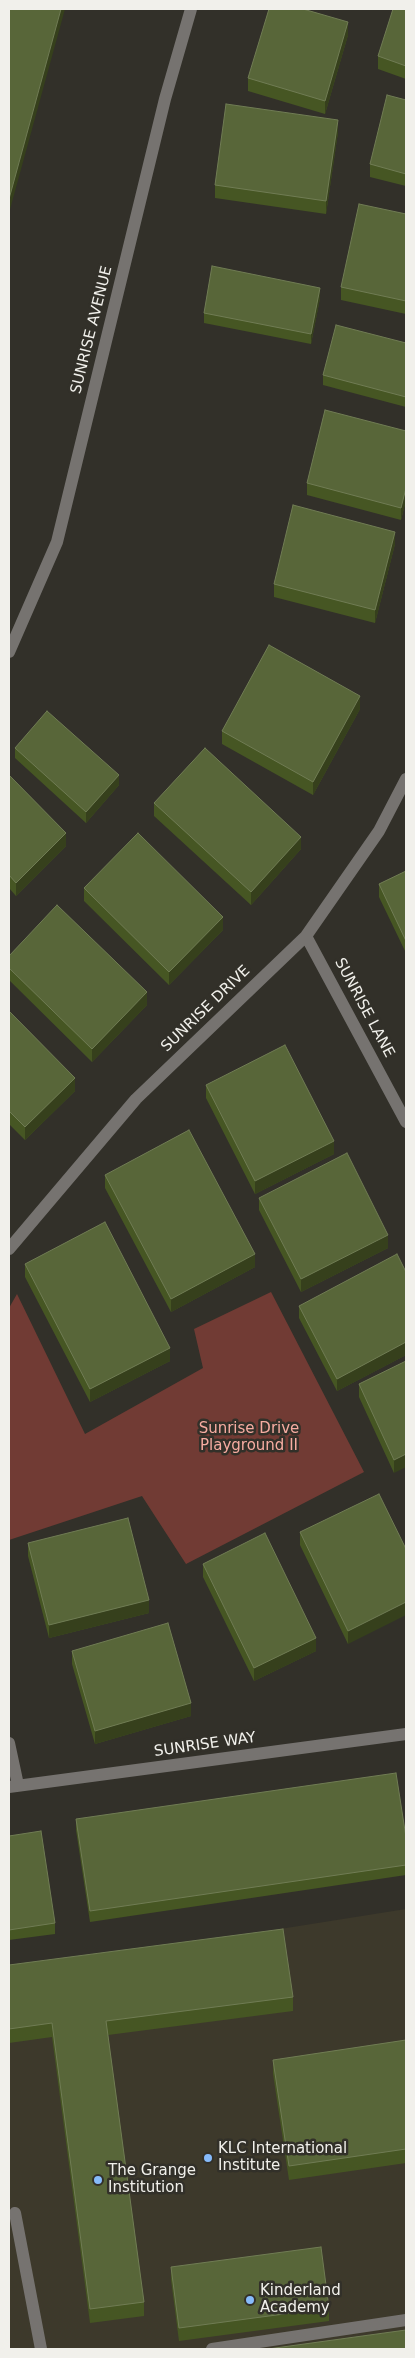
<!DOCTYPE html>
<style>
body{margin:0}
#map{position:relative;width:415px;height:2358px;overflow:hidden;background:#323029;font-family:"DejaVu Sans",sans-serif}
canvas{display:block}
.frame{position:absolute;inset:0;border:10px solid #f1f0eb;pointer-events:none}
</style>
<div id="map">
<canvas width="415" height="2358"></canvas>
<div class="frame"></div>
</div>
<script>
const c = document.querySelector('canvas').getContext('2d');
c.lineJoin = 'round';
function fillPath(path, color) { c.fillStyle = color; c.fill(path, 'evenodd'); }
const toPath = rows => new Path2D(rows.map(r => 'M' + r).join(''));
function strokePath(path, color, width, dash) { c.strokeStyle = color; c.lineWidth = width; c.lineCap = dash ? 'butt' : 'round'; c.setLineDash(dash || []); c.stroke(path); }
function drawText(font, color, halo, rows, align = 'center') {
  c.font = font + ' "DejaVu Sans",sans-serif'; c.lineWidth = 5; c.setLineDash([]); c.textBaseline = 'middle'; c.strokeStyle = halo; c.fillStyle = color; for (const [text, x, y, turn = 0] of rows) {
    c.save(); c.translate(x, y); c.rotate((+turn || 0) * Math.PI / 180); c.textAlign = isNaN(turn) ? turn : align; if (halo) c.strokeText(text, 0, 0); c.fillText(text, 0, 0); c.restore();
  }
}
fillPath(toPath([
 [406,1909,406,2349,9,2349,9,1972]
]), '#3d392b');
fillPath(toPath([
 [271,1292,364,1472,186,1564,142,1496,9,1540,9,1308,17,1294,85,1434,203,1368,194,1329]
]), '#713b34');
strokePath(toPath([
 [15,2213,41,2349],
 [212,2349,406,2320]
]), '#767370', 12);
strokePath(toPath([
 [9,652,57,542,165,99,191,9],
 [306,936,406,1122],
 [9,1249,136,1099,306,936,379,831,406,779],
 [9,1743,18,1785],
 [9,1787,406,1734]
]), '#767370', 12);
fillPath(toPath([
 [406,9,406,79,378,69,378,56],
 [348,35,325,114,248,91,248,78],
 [406,100,406,186,370,177,370,164],
 [338,132,326,214,215,198,215,185],
 [406,214,406,314,341,300,341,287],
 [320,298,311,344,204,323,204,313],
 [406,343,406,407,323,385,323,375],
 [406,431,406,500,401,520,307,495,307,483],
 [395,544,375,623,274,597,274,584],
 [360,709,313,795,222,744,222,731],
 [15,748,119,785,86,823,15,758],
 [9,775,66,846,16,896,9,888],
 [154,803,301,849,251,905,154,816],
 [406,871,406,953,379,897,379,884],
 [84,888,223,930,169,985,84,901],
 [9,956,147,1005,92,1062,9,980],
 [9,1011,75,1091,25,1140,9,1124],
 [206,1085,334,1154,255,1194,206,1098],
 [105,1175,255,1267,171,1312,105,1188],
 [259,1198,388,1248,301,1292,259,1210],
 [25,1264,170,1361,90,1402,25,1277],
 [406,1272,406,1355,337,1391,299,1318,299,1306],
 [406,1361,394,1473,359,1397,359,1384],
 [300,1532,406,1549,348,1644,300,1545],
 [28,1543,149,1613,49,1638,28,1556],
 [203,1564,316,1651,254,1681,203,1577],
 [72,1651,191,1716,95,1744,72,1664],
 [76,1819,406,1837,406,1875,90,1922,76,1830],
 [9,1836,55,1923,55,1934,9,1940],
 [9,1965,293,1997,293,2011,108,2035,144,2302,144,2316,90,2323,52,2037,9,2043],
 [406,2040,406,2163,289,2180,273,2074,273,2060],
 [171,2267,329,2308,329,2321,179,2341,171,2280]
]), '#465623');
fillPath(toPath([
 [61,9,65,9,9,213,9,199],
 [348,22,348,35,325,114,325,101],
 [338,120,338,132,326,214,326,201],
 [320,288,320,298,311,344,311,334],
 [406,488,406,500,401,520,401,508],
 [395,532,395,544,375,623,375,610],
 [360,696,360,709,313,795,313,782],
 [119,775,119,785,86,823,86,812],
 [66,833,66,846,16,896,16,883],
 [301,837,301,849,251,905,251,892],
 [223,917,223,930,169,985,169,972],
 [147,992,147,1005,92,1062,92,1049],
 [75,1078,75,1091,25,1140,25,1127],
 [334,1141,334,1154,255,1194,255,1181],
 [388,1235,388,1248,301,1292,301,1279],
 [255,1254,255,1267,171,1312,171,1299],
 [406,1342,406,1355,337,1391,337,1379],
 [170,1348,170,1361,90,1402,90,1389],
 [406,1454,406,1467,394,1473,394,1460],
 [149,1600,149,1613,49,1638,49,1625],
 [406,1602,406,1615,348,1644,348,1631],
 [316,1638,316,1651,254,1681,254,1668],
 [191,1703,191,1716,95,1744,95,1731]
]), '#36401c');
const building = toPath([
 [9,9,61,9,9,199,9,9],
 [269,9,303,9,348,22,325,101,248,78,269,9],
 [393,9,406,9,406,66,378,56,393,9],
 [387,95,406,100,406,174,370,164,387,95],
 [226,104,338,120,326,201,215,185,226,104],
 [359,204,406,214,406,301,341,287,359,204],
 [212,266,320,288,311,334,204,313,212,266],
 [336,325,406,343,406,397,323,375,336,325],
 [325,410,406,431,406,488,401,508,307,483,325,410],
 [293,505,395,532,375,610,274,584,293,505],
 [269,645,360,696,313,782,222,731,269,645],
 [47,711,119,775,86,812,15,748,47,711],
 [205,748,301,837,251,892,154,803,205,748],
 [9,775,66,833,16,883,9,875,9,775],
 [138,833,223,917,169,972,84,888,138,833],
 [406,871,406,941,379,884,406,871],
 [57,905,147,992,92,1049,9,968,9,956,57,905],
 [9,1011,75,1078,25,1127,9,1111,9,1011],
 [285,1045,334,1141,255,1181,206,1085,285,1045],
 [189,1130,255,1254,171,1299,105,1175,189,1130],
 [347,1153,388,1235,301,1279,259,1198,347,1153],
 [105,1222,170,1348,90,1389,25,1264,105,1222],
 [397,1254,406,1272,406,1342,337,1379,299,1306,397,1254],
 [406,1361,406,1454,394,1460,359,1384,406,1361],
 [379,1494,406,1549,406,1602,348,1631,300,1532,379,1494],
 [128,1518,149,1600,49,1625,28,1543,128,1518],
 [265,1533,316,1638,254,1668,203,1564,265,1533],
 [168,1623,191,1703,95,1731,72,1651,168,1623],
 [396,1773,406,1837,406,1865,90,1911,76,1819,396,1773],
 [41,1831,55,1923,9,1930,9,1836,41,1831],
 [283,1929,293,1997,106,2021,144,2302,90,2309,52,2023,9,2029,9,1965,283,1929],
 [406,2040,406,2149,289,2166,273,2060,406,2040],
 [321,2247,329,2308,179,2328,171,2267,321,2247],
 [406,2330,406,2349,268,2349,406,2330]
]);
fillPath(building, '#586639');
strokePath(building, '#707c54', 1);
for (const [x, y, r, color] of [
 [208,2158,5,"#86bbfb"],
 [98,2180,5,"#86bbfb"],
 [250,2300,5,"#86bbfb"]
]) { const dot = new Path2D(); dot.arc(x, y, r, 0, 2 * Math.PI); c.fillStyle = color; c.fill(dot); strokePath(dot, '#323029', 2); }
drawText('15px', '#f1f0eb', '#323029', [
 ["SUNRISE AVENUE",92,330,-76],
 ["SUNRISE LANE",364,1008,62],
 ["SUNRISE DRIVE",206,1009,-44],
 ["SUNRISE WAY",205,1745,-8]
]);
drawText('15px', '#f6aca1', '#323029', [
 ["Sunrise Drive",249,1429],
 ["Playground II",249,1446]
]);
drawText('15px', '#f1f0eb', '#323029', [
 ["KLC International",218,2149],
 ["Institute",218,2166],
 ["The Grange",108,2171],
 ["Institution",108,2188],
 ["Kinderland",260,2291],
 ["Academy",260,2308]
], 'left');
</script>
